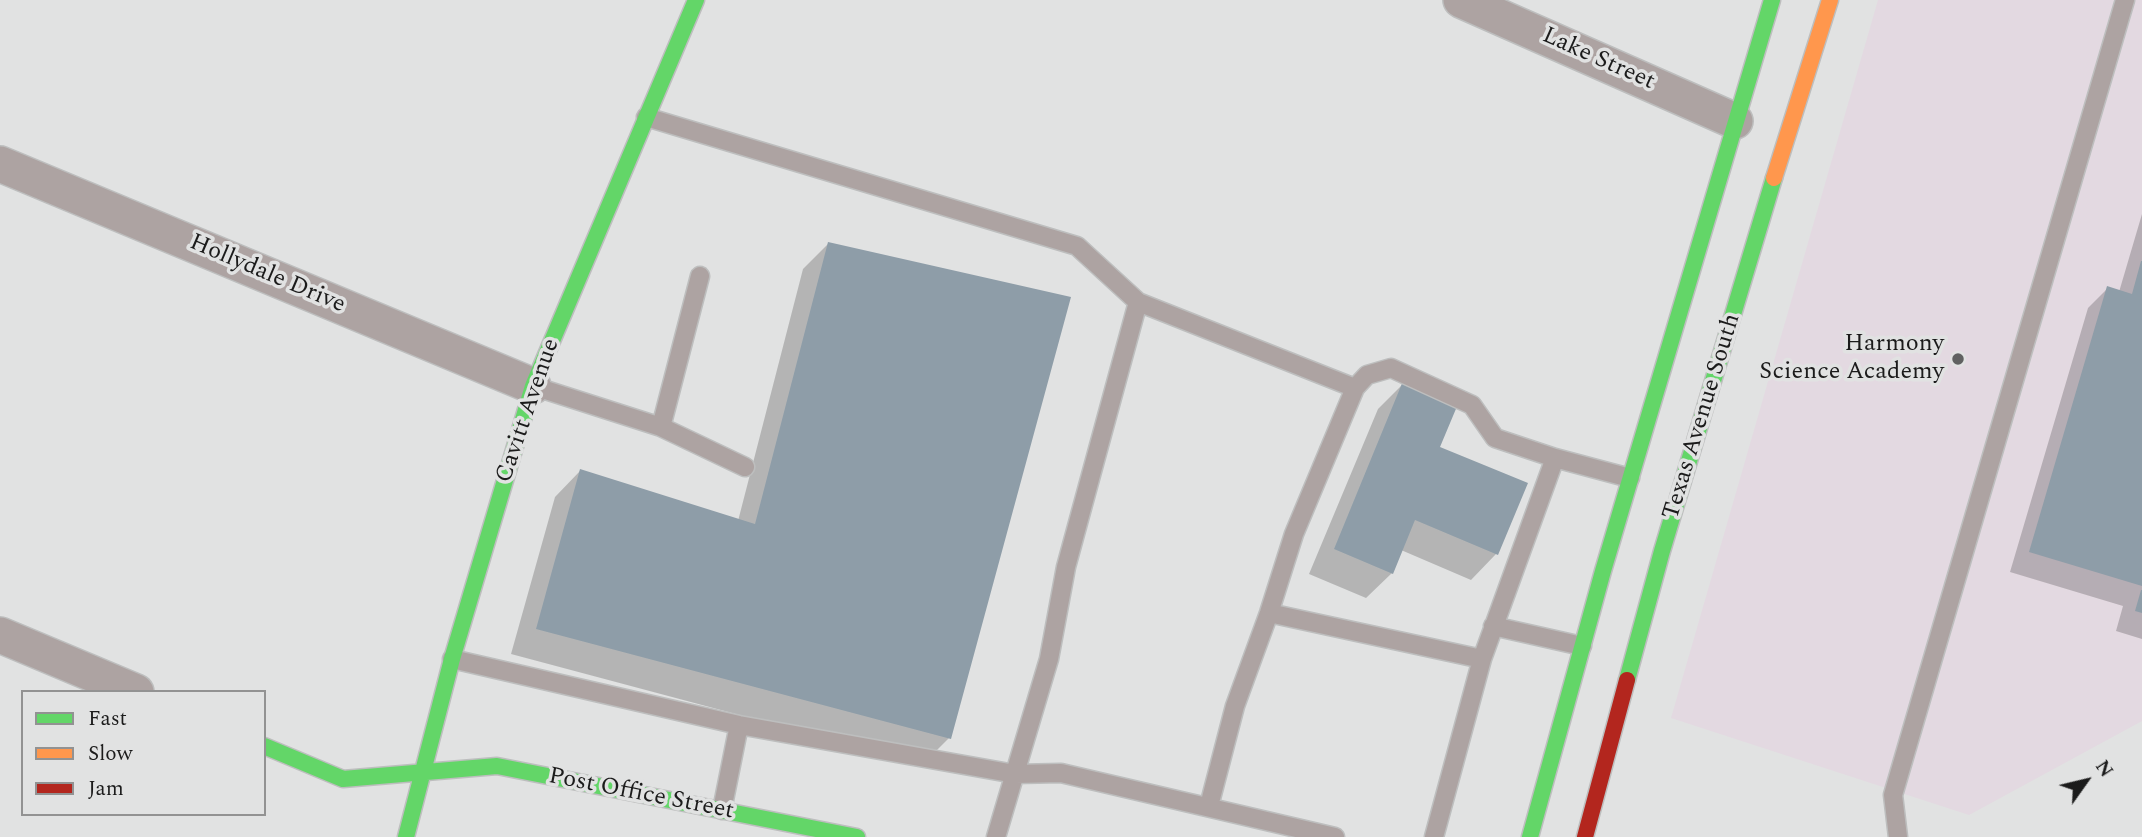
<!DOCTYPE html>
<style>
body{margin:0}
#map{position:relative;width:2142px;height:837px;overflow:hidden;background:#e1e2e2;font-family:Spectral,serif}
canvas{display:block}
.legend{position:absolute;left:21px;top:690px;width:245px;height:126px;box-sizing:border-box;background:#e1e2e2;border:2px solid #929292;margin:0;padding:9px 12px;list-style:none;font-size:21px;color:#1b1b1b}
.legend li{display:flex;align-items:center;gap:14px;height:35px}
.legend b{width:35px;border:2px solid #929292}
.north{position:absolute;left:2051px;top:746px;width:70px;height:70px;-webkit-text-stroke:5px #e1e2e2;paint-order:stroke;rotate:56deg;font-size:19px;font-weight:700;line-height:28px;text-align:center;color:#1b1b1b}
.north::after{content:'';display:block;margin:auto;width:24px;height:32px;background:#1b1b1b;clip-path:polygon(50% 0,100% 100%,50% 72%,0 100%)}
</style>
<div id="map">
<canvas width="2142" height="837"></canvas>
<ul class="legend">
<li><b style="height:9px;background:#63d668"></b>Fast</li>
<li><b style="height:9px;background:#ff974d"></b>Slow</li>
<li><b style="height:9px;background:#b3261e"></b>Jam</li>
</ul>
<div class="north">N</div>
</div>
<script>
const c = document.querySelector('canvas').getContext('2d');
c.lineJoin = 'round';
function fillPath(path, color) { c.fillStyle = color; c.fill(path, 'evenodd'); }
const toPath = rows => new Path2D(rows.map(r => 'M' + r).join(''));
function strokePath(path, color, width, dash) { c.strokeStyle = color; c.lineWidth = width; c.lineCap = dash ? 'butt' : 'round'; c.setLineDash(dash || []); c.stroke(path); }
function drawText(font, color, halo, rows, align = 'center') {
  c.font = font + ' Spectral,serif'; c.lineWidth = 7; c.setLineDash([]); c.textBaseline = 'middle'; c.strokeStyle = halo; c.fillStyle = color; for (const [text, x, y, turn = 0] of rows) {
    c.save(); c.translate(x, y); c.rotate((+turn || 0) * Math.PI / 180); c.textAlign = isNaN(turn) ? turn : align; if (halo) c.strokeText(text, 0, 0); c.fillText(text, 0, 0); c.restore();
  }
}
fillPath(toPath([
 [1878,0,2142,0,2142,721,1969,815,1671,718]
]), '#e3d9e1');
fillPath(toPath([
 [2142,214,2142,639,2116,631,2123,606,2010,572,2088,308,2108,288,2119,292],
 [829,243,949,738,923,764,511,654,555,497,580,471,738,521,803,269],
 [1403,384,1496,554,1471,580,1401,550,1392,573,1366,598,1309,574,1378,409]
]), '#0003');
fillPath(toPath([
 [828,242,1071,297,951,739,536,629,580,469,755,524],
 [2141,261,2142,261,2142,586,2029,552,2107,286,2132,294],
 [1403,381,1458,404,1440,447,1528,483,1498,555,1415,520,1393,574,1334,549],
 [2141,590,2142,590,2142,613,2135,611]
]), '#8e9da8');
const lane = toPath([
 [646,117,1077,246,1138,302,1066,567,1049,659,996,837],
 [1138,302,1355,388,1294,534,1269,613,1235,706,1209,806],
 [533,386,661,427,700,276],
 [1355,388,1367,375,1391,368,1472,405,1495,438,1555,458],
 [661,427,745,467],
 [1269,613,1482,659,1434,837],
 [1493,626,1582,646],
 [452,659,739,725,1015,774,1061,773,1335,837],
 [1482,659,1555,458,1630,478],
 [722,810,739,725],
 [1898,837,1893,795,2125,0]
]);
const street = toPath([
 [1461,0,1735,121],
 [0,164,533,386],
 [0,635,136,692]
]);
const fast = toPath([
 [1627,680,1662,551,1774,178],
 [264,746,343,779,497,766,857,837],
 [406,837,452,659,533,386,696,0],
 [1530,837,1603,571,1772,0]
]);
const slow = toPath([
 [1774,178,1830,0]
]);
const jam = toPath([
 [1585,837,1627,680]
]);
strokePath(lane, '#bdbebe', 21);
strokePath(street, '#bdbebe', 38);
strokePath(fast, '#bdbebe', 19);
strokePath(slow, '#bdbebe', 19);
strokePath(jam, '#bdbebe', 19);
strokePath(lane, '#ada3a2', 18);
strokePath(street, '#ada3a2', 35);
strokePath(fast, '#63d668', 16);
strokePath(slow, '#ff974d', 16);
strokePath(jam, '#b3261e', 16);
for (const [x, y, r, color] of [
 [1958,359,7,"#606161"]
]) { const dot = new Path2D(); dot.arc(x, y, r, 0, 2 * Math.PI); c.fillStyle = color; c.fill(dot); strokePath(dot, '#e1e2e2', 2.5); }
drawText('24px', '#1b1b1b', '#e1e2e2', [
 ["Lake Street",1598,60,24],
 ["Hollydale Drive",267,275,23],
 ["Cavitt Avenue",529,411,-71],
 ["Texas Avenue South",1703,417,-73],
 ["Post Office Street",641,795,11]
]);
drawText('24px', '#1b1b1b', '#e1e2e2', [
 ["Harmony",1944,345],
 ["Science Academy",1944,373]
], 'right');
</script>
